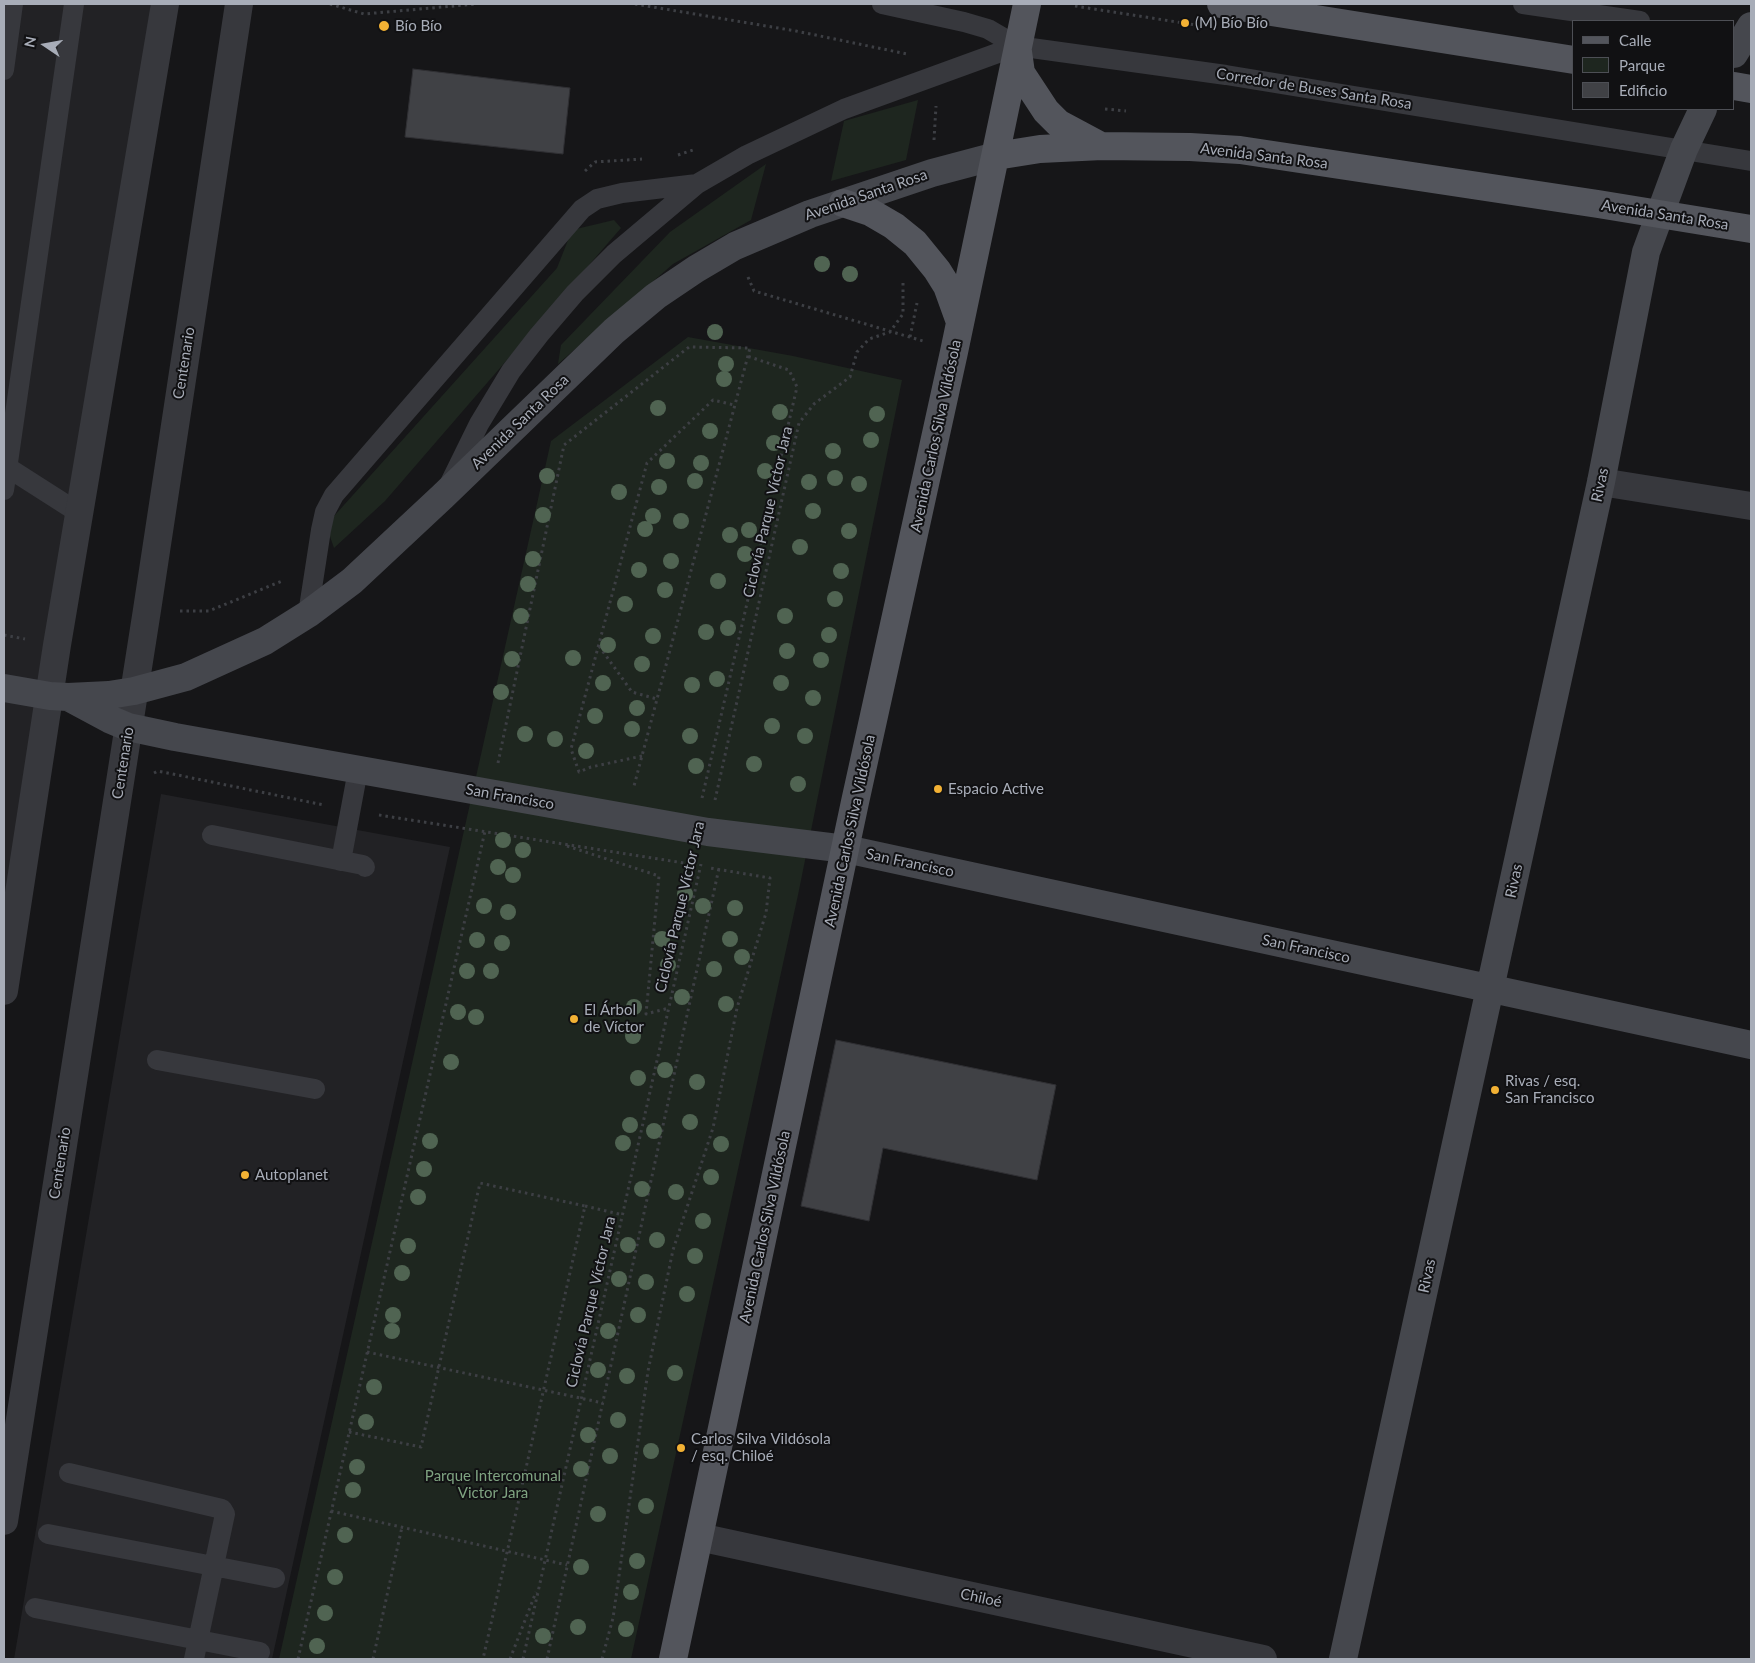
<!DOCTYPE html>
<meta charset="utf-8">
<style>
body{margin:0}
#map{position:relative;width:1755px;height:1663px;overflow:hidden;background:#161618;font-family:Lato,sans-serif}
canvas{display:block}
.frame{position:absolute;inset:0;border:5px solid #a8adb8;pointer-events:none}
.legend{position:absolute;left:1572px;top:20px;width:162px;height:90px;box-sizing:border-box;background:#111113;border:1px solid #4d4f55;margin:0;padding:6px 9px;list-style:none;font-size:15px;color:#a8adb8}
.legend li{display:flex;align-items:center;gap:10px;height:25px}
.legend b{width:25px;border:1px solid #4d4f55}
.north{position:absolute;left:20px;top:20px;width:50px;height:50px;-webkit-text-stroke:4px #111113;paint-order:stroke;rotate:282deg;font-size:14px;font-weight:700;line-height:20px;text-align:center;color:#a8adb8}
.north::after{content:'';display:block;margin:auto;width:18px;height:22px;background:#a8adb8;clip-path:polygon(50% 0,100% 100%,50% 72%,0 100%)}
</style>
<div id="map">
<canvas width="1755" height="1663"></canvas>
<div class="frame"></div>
<ul class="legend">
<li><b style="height:6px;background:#53555c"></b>Calle</li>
<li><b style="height:14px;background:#1e261f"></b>Parque</li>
<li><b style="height:14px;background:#404145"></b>Edificio</li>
</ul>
<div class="north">N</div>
</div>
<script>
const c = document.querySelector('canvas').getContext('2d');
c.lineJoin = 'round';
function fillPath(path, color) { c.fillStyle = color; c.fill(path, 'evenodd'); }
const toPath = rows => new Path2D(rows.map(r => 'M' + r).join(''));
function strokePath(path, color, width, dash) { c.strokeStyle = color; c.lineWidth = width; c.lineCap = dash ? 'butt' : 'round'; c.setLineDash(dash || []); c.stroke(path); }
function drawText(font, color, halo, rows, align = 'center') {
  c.font = font + ' Lato,sans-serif'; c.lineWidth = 4; c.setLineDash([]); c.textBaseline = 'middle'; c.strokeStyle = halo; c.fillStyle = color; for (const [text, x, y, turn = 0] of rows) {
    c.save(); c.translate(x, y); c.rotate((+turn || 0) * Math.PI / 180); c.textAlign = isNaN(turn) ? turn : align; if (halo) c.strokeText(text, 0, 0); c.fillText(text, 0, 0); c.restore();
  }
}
fillPath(toPath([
 [4,4,155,4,4,903],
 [161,794,450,847,272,1659,14,1659]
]), '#222225');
fillPath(toPath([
 [918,100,906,160,831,181,844,121],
 [766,164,751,220,673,264,558,364,561,345,670,232],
 [614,220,621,228,385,501,334,548,326,525,557,268,572,230],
 [688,337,793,356,902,380,798,895,631,1659,279,1659,551,441]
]), '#1e261f');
const building = toPath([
 [413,69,570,88,563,154,405,137,413,69],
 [836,1040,1056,1085,1037,1180,883,1148,869,1221,801,1206,836,1040]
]);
fillPath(building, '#404145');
strokePath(building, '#303034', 1);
strokePath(toPath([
 [330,4,364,14,476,4],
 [635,4,796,31,907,54],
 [1075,6,1196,25],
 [1105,109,1126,111],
 [934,140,936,106],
 [678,155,696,149],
 [585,171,595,162,642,159],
 [748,277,754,291,923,341],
 [910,337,917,303],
 [180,611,209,611,282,581],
 [4,635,25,639],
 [599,646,632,692,657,699],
 [642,756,591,767,579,772,571,749,647,463,713,400,734,405],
 [498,763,564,445,689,347,750,348,634,786],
 [154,773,158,771,324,805],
 [702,798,797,387,789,370,747,356],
 [715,800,799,423,814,404,850,377,857,352,869,339,890,332,903,314,903,281],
 [379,815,684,863],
 [567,846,659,876,646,1014,669,1008],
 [585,1206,623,1215],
 [367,1352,603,1403],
 [349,1432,421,1447,480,1183,585,1206,483,1659],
 [331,1511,567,1565],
 [298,1659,485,831],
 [373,1659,402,1527],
 [510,1659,536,1592],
 [523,1659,701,864],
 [547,1659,719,868],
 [602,1659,613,1618,648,1371,673,1250,713,1128,737,1008,766,913,770,878,710,868]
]), '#3d3f44', 3, [2.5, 4]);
strokePath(toPath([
 [882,4,964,22,988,29,1017,46,1226,75,1751,161],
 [1523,4,1640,21],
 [4,70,13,4],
 [7,467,79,513],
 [450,483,479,424,511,371,539,335,575,293,614,254,697,184,747,155,844,109,1017,46],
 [4,490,74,4],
 [308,614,321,530,325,512,334,495,582,209,597,199,622,193,697,184],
 [212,835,363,865,365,867],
 [341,861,358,770],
 [157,1060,315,1089],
 [69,1473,222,1509,225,1514,194,1659],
 [48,1534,275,1578],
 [35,1608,260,1652]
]), '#37383d', 20);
strokePath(toPath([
 [1601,482,1751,506],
 [4,991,57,645,165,4],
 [4,1521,147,610,239,4],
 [699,1537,1263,1659]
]), '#37383d', 28);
strokePath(toPath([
 [1734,54,1751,26],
 [4,688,50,696,68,697,109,695,134,691,186,677,265,641,308,614,352,581,443,496,614,331,656,296,696,269,735,246,810,214,932,173,996,156],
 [68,697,109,719,128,727,175,737,708,832,846,849,1751,1045],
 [1343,1659,1601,482,1646,252,1684,149,1703,109]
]), '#45474d', 28);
strokePath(toPath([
 [1221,4,1574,60],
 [1018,52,1021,73,1046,111,1058,123,1101,146],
 [1734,86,1751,89],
 [996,156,1040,149,1102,146,1190,147,1240,150,1598,204,1751,229],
 [843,203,870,212,894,226,915,243,937,270,947,286,960,322],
 [673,1659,855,802,954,352,1027,4]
]), '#53555c', 28);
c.fillStyle = '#506452';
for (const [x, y] of [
 [822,264],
 [850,274],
 [715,332],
 [726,364],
 [724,379],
 [658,408],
 [780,412],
 [877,414],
 [710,431],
 [871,440],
 [774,443],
 [833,451],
 [667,461],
 [701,463],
 [765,471],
 [547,476],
 [835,478],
 [695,481],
 [809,482],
 [859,484],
 [659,487],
 [619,492],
 [813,511],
 [543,515],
 [653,516],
 [681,521],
 [645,529],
 [749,530],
 [849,531],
 [730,535],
 [800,547],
 [745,554],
 [533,559],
 [671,561],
 [639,570],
 [841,571],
 [718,581],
 [528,584],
 [665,590],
 [835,599],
 [625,604],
 [521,616],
 [785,616],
 [728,628],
 [706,632],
 [829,635],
 [653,636],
 [608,645],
 [787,651],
 [573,658],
 [512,659],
 [821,660],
 [642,664],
 [717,679],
 [603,683],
 [781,683],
 [692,685],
 [501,692],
 [813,698],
 [637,708],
 [595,716],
 [772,726],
 [632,729],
 [525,734],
 [690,736],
 [805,736],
 [555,739],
 [586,751],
 [754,764],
 [696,766],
 [798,784],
 [503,840],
 [523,850],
 [498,867],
 [513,875],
 [685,894],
 [484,906],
 [703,906],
 [735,908],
 [508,912],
 [662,939],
 [730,939],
 [477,940],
 [502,943],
 [742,957],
 [668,965],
 [714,969],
 [467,971],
 [491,971],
 [682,997],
 [726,1004],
 [634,1007],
 [458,1012],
 [476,1017],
 [633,1036],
 [451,1062],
 [665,1070],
 [638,1078],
 [697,1082],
 [690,1122],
 [630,1125],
 [654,1131],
 [430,1141],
 [623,1143],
 [721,1144],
 [424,1169],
 [711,1177],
 [642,1189],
 [676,1192],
 [418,1197],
 [703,1221],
 [657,1240],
 [628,1245],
 [408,1246],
 [695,1256],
 [402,1273],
 [619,1279],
 [646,1282],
 [687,1294],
 [393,1315],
 [638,1315],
 [392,1331],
 [608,1331],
 [598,1370],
 [675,1373],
 [627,1376],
 [374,1387],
 [618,1420],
 [366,1422],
 [588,1435],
 [651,1451],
 [610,1456],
 [357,1467],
 [581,1469],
 [353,1490],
 [646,1506],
 [598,1514],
 [345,1535],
 [637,1561],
 [581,1567],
 [335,1577],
 [631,1592],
 [325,1613],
 [578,1627],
 [626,1629],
 [543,1636],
 [317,1646]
]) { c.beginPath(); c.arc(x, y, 8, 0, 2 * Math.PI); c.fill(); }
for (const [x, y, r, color] of [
 [1185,23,5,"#f2b134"],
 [384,26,6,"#f2b134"],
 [938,789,5,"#f2b134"],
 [574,1019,5,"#f2b134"],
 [1495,1090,5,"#f2b134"],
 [245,1175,5,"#f2b134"],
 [681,1448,5,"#f2b134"]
]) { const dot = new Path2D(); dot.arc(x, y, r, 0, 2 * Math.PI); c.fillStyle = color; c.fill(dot); strokePath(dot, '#111113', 2); }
drawText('15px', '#a8adb8', '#111113', [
 ["(M) Bío Bío",1195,23],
 ["Bío Bío",395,26],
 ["Espacio Active",948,789],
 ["El Árbol",584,1010],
 ["de Víctor",584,1027],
 ["Rivas / esq.",1505,1081],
 ["San Francisco",1505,1098],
 ["Autoplanet",255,1175],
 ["Carlos Silva Vildósola",691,1439],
 ["/ esq. Chiloé",691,1456]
], 'left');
drawText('15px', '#a8adb8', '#111113', [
 ["Corredor de Buses Santa Rosa",1314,89,9],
 ["Avenida Santa Rosa",1264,156,7],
 ["Avenida Santa Rosa",866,195,-19],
 ["Avenida Santa Rosa",1665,215,9],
 ["Centenario",184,363,-81],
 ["Avenida Santa Rosa",520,422,-44],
 ["Avenida Carlos Silva Vildósola",936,436,-78],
 ["Rivas",1600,485,-78],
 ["Ciclovía Parque Víctor Jara",768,512,-77],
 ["Centenario",123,763,-81],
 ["San Francisco",510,797,10],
 ["Avenida Carlos Silva Vildósola",850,831,-78],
 ["San Francisco",910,863,12],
 ["Rivas",1514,881,-78],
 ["Ciclovía Parque Víctor Jara",680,907,-77],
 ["San Francisco",1306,949,12],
 ["Centenario",60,1163,-81],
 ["Avenida Carlos Silva Vildósola",765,1227,-78],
 ["Rivas",1427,1276,-78],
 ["Ciclovía Parque Víctor Jara",591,1302,-77],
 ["Chiloé",981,1598,12]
]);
drawText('15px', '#7fa381', '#111113', [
 ["Parque Intercomunal",493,1476],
 ["Victor Jara",493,1493]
]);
</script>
